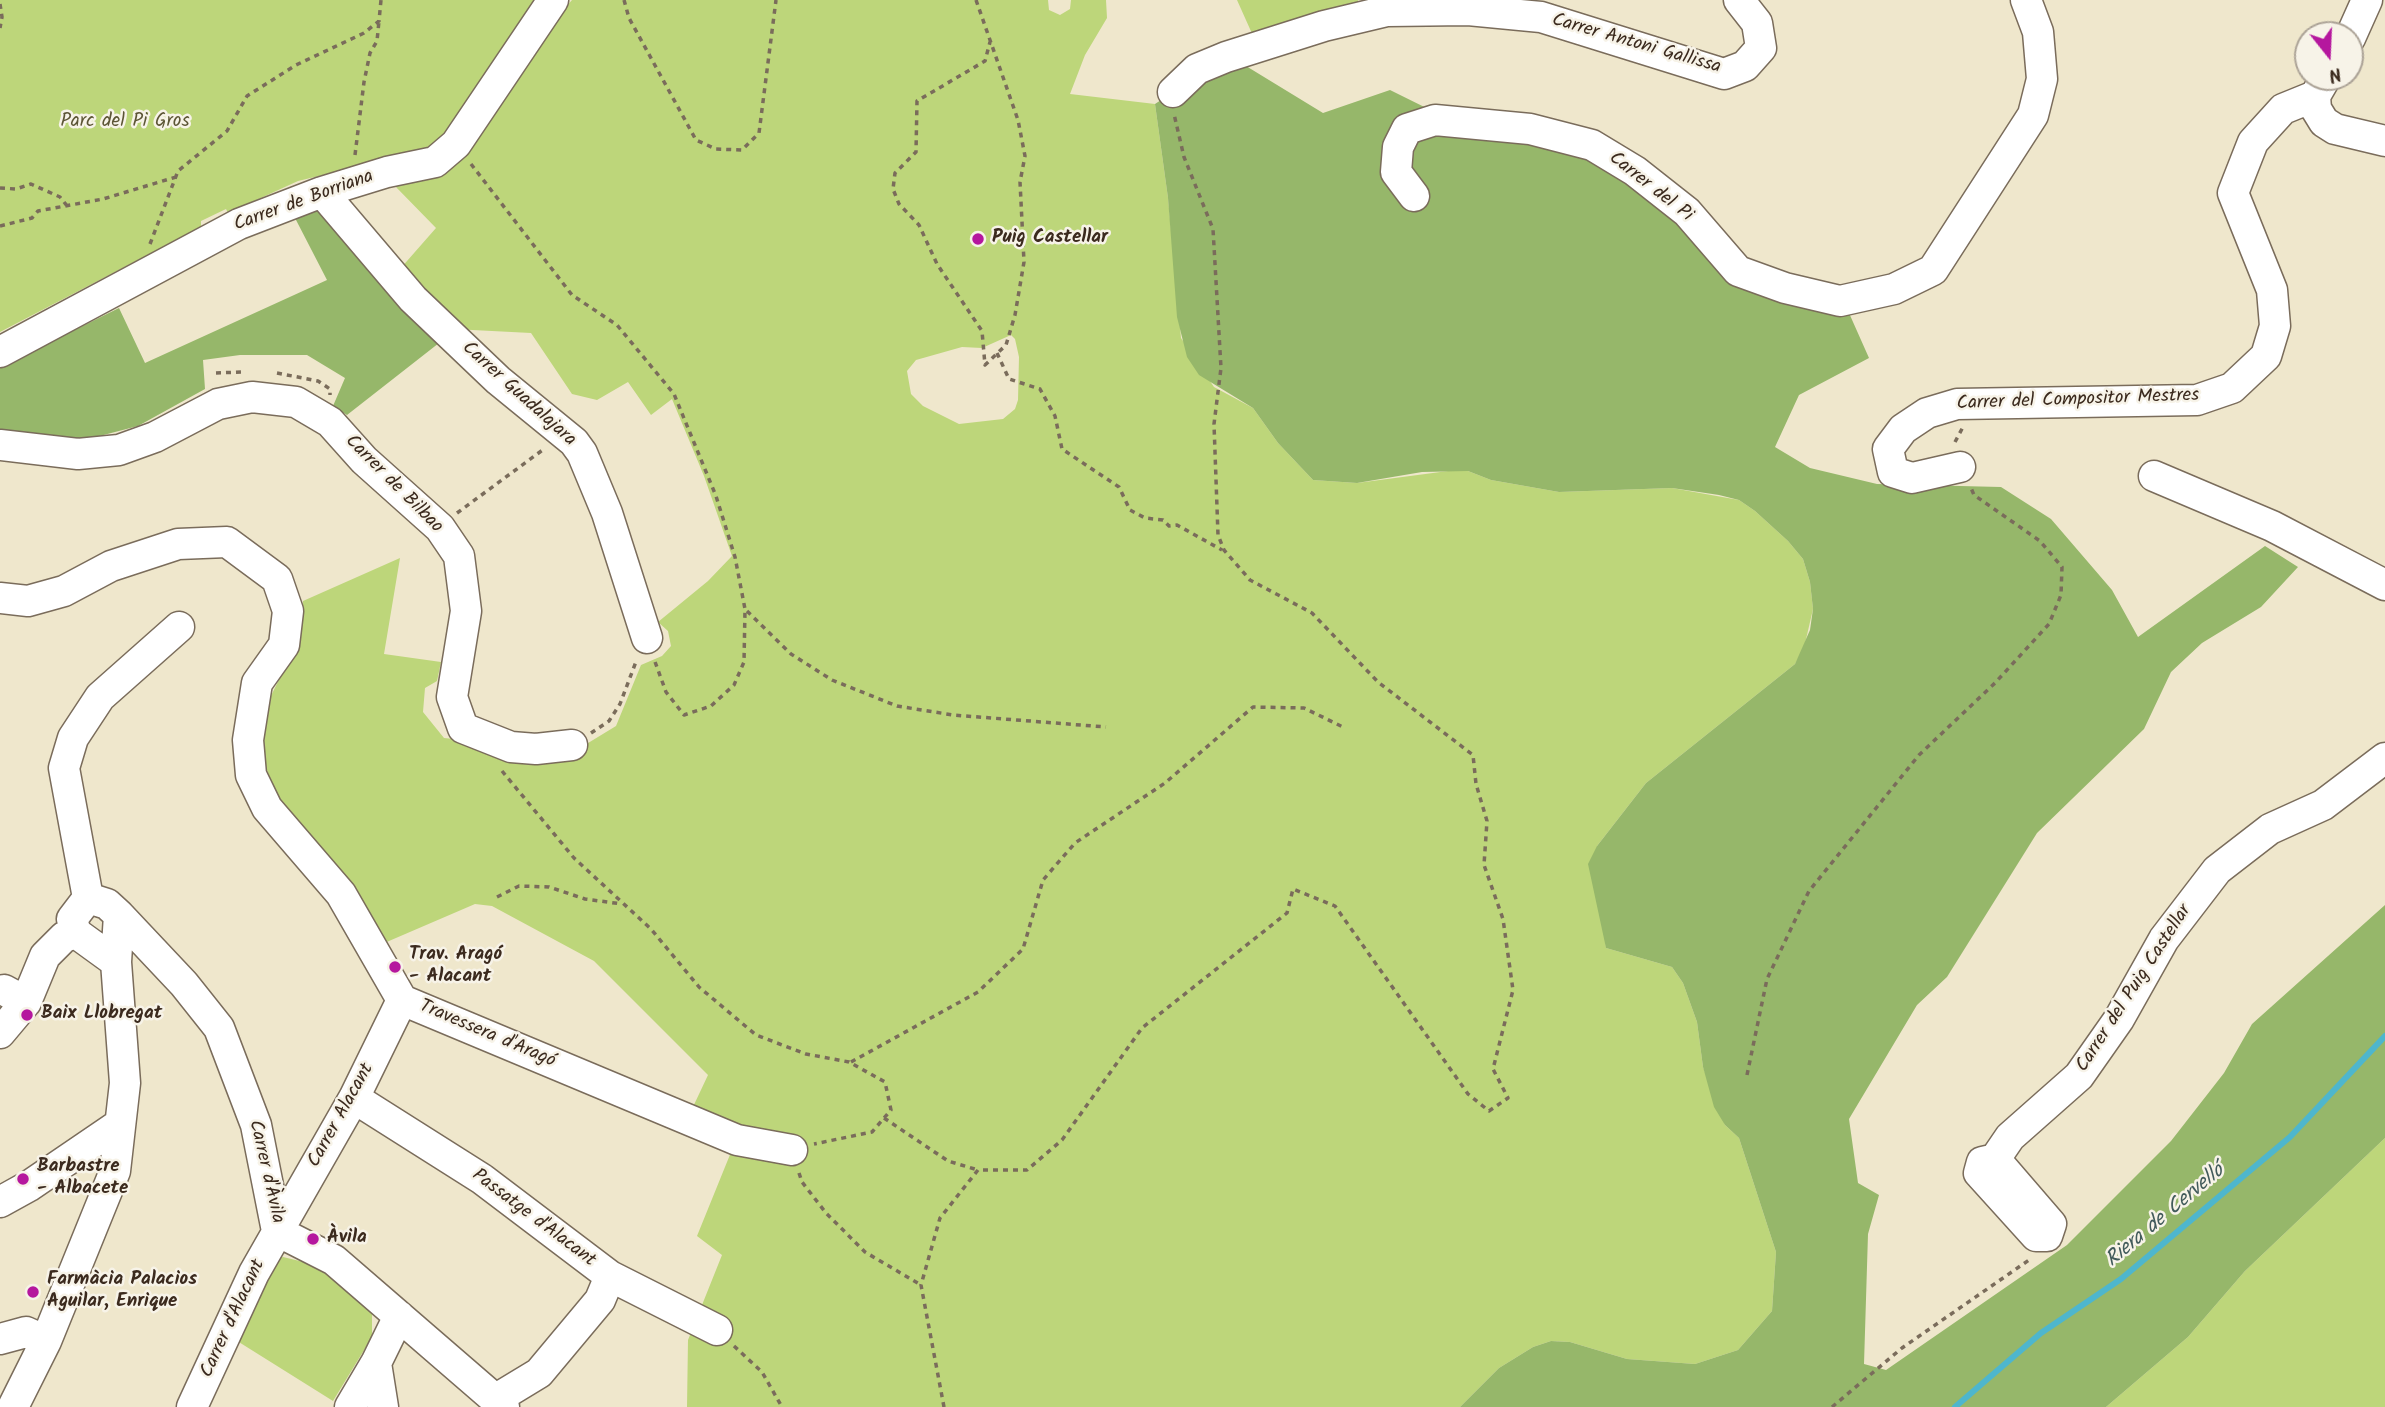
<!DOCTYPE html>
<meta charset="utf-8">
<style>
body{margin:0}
#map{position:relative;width:2385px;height:1407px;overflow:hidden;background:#efe7cc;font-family:Kalam,sans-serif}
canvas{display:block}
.north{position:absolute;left:2294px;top:21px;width:70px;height:70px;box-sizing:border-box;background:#f7f3e8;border:2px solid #aca397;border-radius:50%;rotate:162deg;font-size:19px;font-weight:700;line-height:28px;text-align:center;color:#3b2a1e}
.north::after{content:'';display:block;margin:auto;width:24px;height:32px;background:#b5179e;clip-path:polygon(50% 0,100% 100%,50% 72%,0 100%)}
</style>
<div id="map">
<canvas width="2385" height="1407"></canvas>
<div class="north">N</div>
</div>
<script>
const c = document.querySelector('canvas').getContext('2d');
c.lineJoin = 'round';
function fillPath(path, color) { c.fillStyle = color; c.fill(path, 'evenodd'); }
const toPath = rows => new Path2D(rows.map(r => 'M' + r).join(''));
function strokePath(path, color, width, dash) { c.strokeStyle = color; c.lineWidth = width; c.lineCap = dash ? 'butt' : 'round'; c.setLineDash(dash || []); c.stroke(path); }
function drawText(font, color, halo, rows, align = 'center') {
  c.font = font + ' Kalam,sans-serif'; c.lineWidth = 5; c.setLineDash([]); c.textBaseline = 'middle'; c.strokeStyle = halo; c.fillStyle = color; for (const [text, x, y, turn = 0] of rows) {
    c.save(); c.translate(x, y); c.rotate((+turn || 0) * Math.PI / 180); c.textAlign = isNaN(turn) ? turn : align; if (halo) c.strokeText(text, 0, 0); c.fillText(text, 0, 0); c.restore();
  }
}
fillPath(toPath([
 [0,0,536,0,447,132,431,149,298,181,228,213,226,209,201,221,201,227,0,332],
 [572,0,1048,0,1049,10,1060,15,1070,9,1071,0,1106,0,1107,18,1085,55,1070,94,1155,104,1168,198,1181,338,1214,387,1253,408,1278,443,1313,480,1357,483,1448,471,1468,471,1491,480,1559,492,1672,488,1739,500,1755,511,1788,541,1803,559,1810,582,1813,609,1804,648,1795,664,1646,783,1597,846,1606,948,1672,967,1683,983,1697,1022,1703,1067,1725,1125,1739,1138,1776,1252,1772,1311,1738,1350,1695,1364,1627,1359,1570,1342,1551,1341,1533,1347,1499,1368,1460,1407,687,1407,688,1340,722,1255,697,1236,740,1130,692,1109,708,1075,594,961,492,906,475,904,382,944,274,793,261,750,265,708,299,639,303,601,400,558,384,654,441,662,437,681,425,688,423,712,444,738,575,751,616,726,641,665,662,656,671,646,668,631,658,622,708,581,732,556,704,476,672,399,651,415,628,382,597,400,572,394,531,333,453,329,400,269,436,228,395,186,449,168,477,140,537,41],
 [1011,335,1015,339,1019,357,1018,400,1015,409,1003,419,959,424,923,406,911,394,907,371,916,360,962,347,982,348],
 [1237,0,1358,0,1359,9,1254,38],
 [2385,1138,2385,1407,2106,1407,2188,1337,2245,1271],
 [283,1257,312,1264,344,1281,372,1307,372,1337,333,1401,234,1339,276,1259]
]), '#bdd67a');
fillPath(toPath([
 [1246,66,1323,113,1390,90,1489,139,1564,149,1615,172,1666,207,1724,264,1849,313,1869,358,1799,395,1775,447,1810,468,1877,484,2001,487,2051,519,2112,590,2138,637,2265,546,2298,567,2261,607,2202,643,2171,672,2144,729,2037,833,1947,977,1917,1005,1849,1119,1858,1183,1879,1195,1868,1234,1864,1364,1886,1370,2067,1245,2171,1141,2224,1073,2252,1024,2385,905,2385,1138,2245,1271,2188,1337,2106,1407,1460,1407,1499,1368,1533,1347,1551,1341,1570,1342,1627,1359,1695,1364,1738,1350,1772,1311,1776,1252,1739,1138,1725,1125,1714,1107,1703,1067,1697,1022,1683,983,1672,967,1606,948,1588,864,1597,846,1646,783,1795,664,1810,630,1813,609,1810,582,1803,559,1788,541,1755,511,1739,500,1719,495,1672,488,1559,492,1491,480,1468,471,1422,472,1357,483,1313,480,1278,443,1253,408,1199,375,1187,357,1177,317,1168,198,1155,104,1173,92],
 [315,210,325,211,439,343,347,415,333,406,345,378,307,355,240,355,203,360,205,389,138,426,92,438,64,439,0,433,0,367,119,308,145,363,327,280,295,218]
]), '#96b76a');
strokePath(toPath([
 [1955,1407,2041,1333,2121,1279,2290,1137,2385,1036]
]), '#4eb6cd', 6);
const minor = toPath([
 [2350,38,2367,0],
 [2326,77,2315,96,2316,109,2324,122,2335,129,2385,141],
 [1173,92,1197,69,1226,57,1324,26,1387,11,1468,10,1541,17,1724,74,1745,66,1761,48,1757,23,1739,0],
 [322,192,413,299,498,380,574,442,582,453,607,513,647,638],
 [1414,196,1396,172,1398,147,1407,129,1435,120,1530,129,1592,145,1635,171,1687,212,1738,271,1785,288,1840,301,1894,289,1933,270,2033,115,2042,79,2038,32,2026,0],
 [0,352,239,224,322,192,387,172,435,162,456,144,553,0],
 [0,445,78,454,119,450,155,437,218,404,252,397,296,402,330,422,364,460,440,528,459,556,466,611,452,697,463,728,511,747,536,749,572,745],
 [1960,467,1912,478,1893,472,1888,449,1903,429,1927,413,1957,404,2197,400,2232,388,2266,356,2275,326,2272,290,2233,193,2253,142,2283,109,2315,96],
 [2154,476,2272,526,2385,585],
 [0,598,28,601,64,591,111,566,178,544,227,542,277,579,288,611,284,645,257,683,248,740,251,775,267,808,341,894,402,1000,737,1140,792,1150],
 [88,898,64,768,73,738,100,697,179,627],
 [88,898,107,904,119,915,116,962,76,933,72,919,88,898],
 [119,915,184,984,219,1028,256,1125,277,1231],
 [4,990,26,1002],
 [0,1033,26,1002,45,956,64,937,76,933],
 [354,1098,482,1179,610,1276,717,1330],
 [1995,1159,2010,1137,2079,1076,2119,1019,2164,939,2217,870,2270,829,2323,805,2385,758],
 [1995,1159,2051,1224,2047,1236,2036,1236,1979,1173,1982,1162,1995,1159],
 [0,1202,29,1186,120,1124],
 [277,1231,334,1260,504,1407],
 [0,1339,26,1332,46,1341],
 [376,1363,383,1407],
 [496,1399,539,1373,600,1300,610,1276],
 [13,1407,46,1341,115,1171,125,1083,116,962],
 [192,1407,254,1273,354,1098,402,1000],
 [350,1407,376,1363,399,1316]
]);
strokePath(minor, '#7a6c5b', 33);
strokePath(toPath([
 [624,0,629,18,696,140,716,149,742,150,759,133,776,0],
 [976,0,1018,120,1025,156,1020,182,1024,262,1015,315,1006,345,985,365,982,331,937,264,919,225,899,204,893,189,895,173,916,152,917,101,985,61,990,42],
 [0,4,2,17,0,28],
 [355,155,364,82,370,53,377,41,379,21],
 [471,164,572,295,617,325,674,394,716,496,735,557,745,609,744,662,734,685,711,706,684,715,666,692,654,659],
 [0,188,16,189,31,184,60,197,68,207],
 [0,226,32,218,38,211,103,199,176,177],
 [150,244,178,171,227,131,247,96,296,65,364,33,379,21,381,0],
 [997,353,1009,379,1040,389,1055,416,1062,449,1119,487,1130,510,1145,518,1163,520,1169,526,1177,525,1222,550],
 [216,373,241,372],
 [277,373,318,381,330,389,330,395],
 [1955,442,1963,427],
 [457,513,544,449],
 [747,611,791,654,832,680,897,706,953,715,1106,727],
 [591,733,609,721,620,704,637,659],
 [502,771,574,858,651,929,699,987,756,1035,806,1054,849,1062,885,1082,891,1110,872,1132,814,1144],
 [497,897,519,886,549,887,585,899,622,904],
 [851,1062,978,992,1023,949,1043,880,1075,843,1165,783,1253,707,1304,708,1345,728],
 [1747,1075,1767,979,1809,891,1919,755,1995,683,2049,624,2061,595,2062,567,2040,541,1974,495,1971,488],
 [884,1118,948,1161,978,1170],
 [799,1173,802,1182,826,1213,865,1252,921,1285],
 [734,1346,762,1372,782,1407],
 [944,1407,921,1285,940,1218,978,1170,1027,1170,1062,1140,1142,1028,1287,913,1293,889,1335,906,1468,1094,1489,1111,1508,1098,1493,1069,1513,990,1503,919,1484,865,1487,821,1476,784,1473,755,1378,682,1312,613,1250,580,1224,550,1218,535,1214,424,1221,368,1213,229,1184,157,1174,114],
 [1832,1407,1902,1348,2029,1260]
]), '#7a6c5b', 3.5, [5, 5]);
strokePath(minor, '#fff', 30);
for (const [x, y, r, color] of [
 [978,239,7,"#b5179e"],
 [395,967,7,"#b5179e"],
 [27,1015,7,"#b5179e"],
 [23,1179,7,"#b5179e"],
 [313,1239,7,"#b5179e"],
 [33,1292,7,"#b5179e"]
]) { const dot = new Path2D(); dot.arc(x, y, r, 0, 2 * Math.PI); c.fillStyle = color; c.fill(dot); strokePath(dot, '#f7f3e8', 2.5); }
drawText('19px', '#3b2a1e', '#f7f3e8', [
 ["Carrer Antoni Gallissa",1636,45,16],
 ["Carrer del Pi",1650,188,38],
 ["Carrer de Borriana",304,202,-20],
 ["Carrer Guadalajara",518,395,42],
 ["Carrer del Compositor Mestres",2078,401,-2],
 ["Carrer de Bilbao",393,485,45],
 ["Carrer del Puig Castellar",2135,989,-57],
 ["Travessera d'Aragó",487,1035,23],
 ["Carrer Alacant",342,1116,-61],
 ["Carrer d'Àvila",265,1172,77],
 ["Passatge d'Alacant",533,1219,37],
 ["Carrer d'Alacant",234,1319,-65]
]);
drawText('19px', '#5c5535', '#f7f3e8', [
 ["Parc del Pi Gros",125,123]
]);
drawText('bold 19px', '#3b2a1e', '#f7f3e8', [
 ["Puig Castellar",992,239],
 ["Trav. Aragó",409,956],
 ["- Alacant",409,978],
 ["Baix Llobregat",41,1015],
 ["Barbastre",37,1168],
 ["- Albacete",37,1190],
 ["Àvila",327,1239],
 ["Farmàcia Palacios",47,1281],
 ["Aguilar, Enrique",47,1303]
], 'left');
drawText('italic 21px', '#425b5b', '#f7f3e8', [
 ["Riera de Cervelló",2166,1217,-40]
]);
</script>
